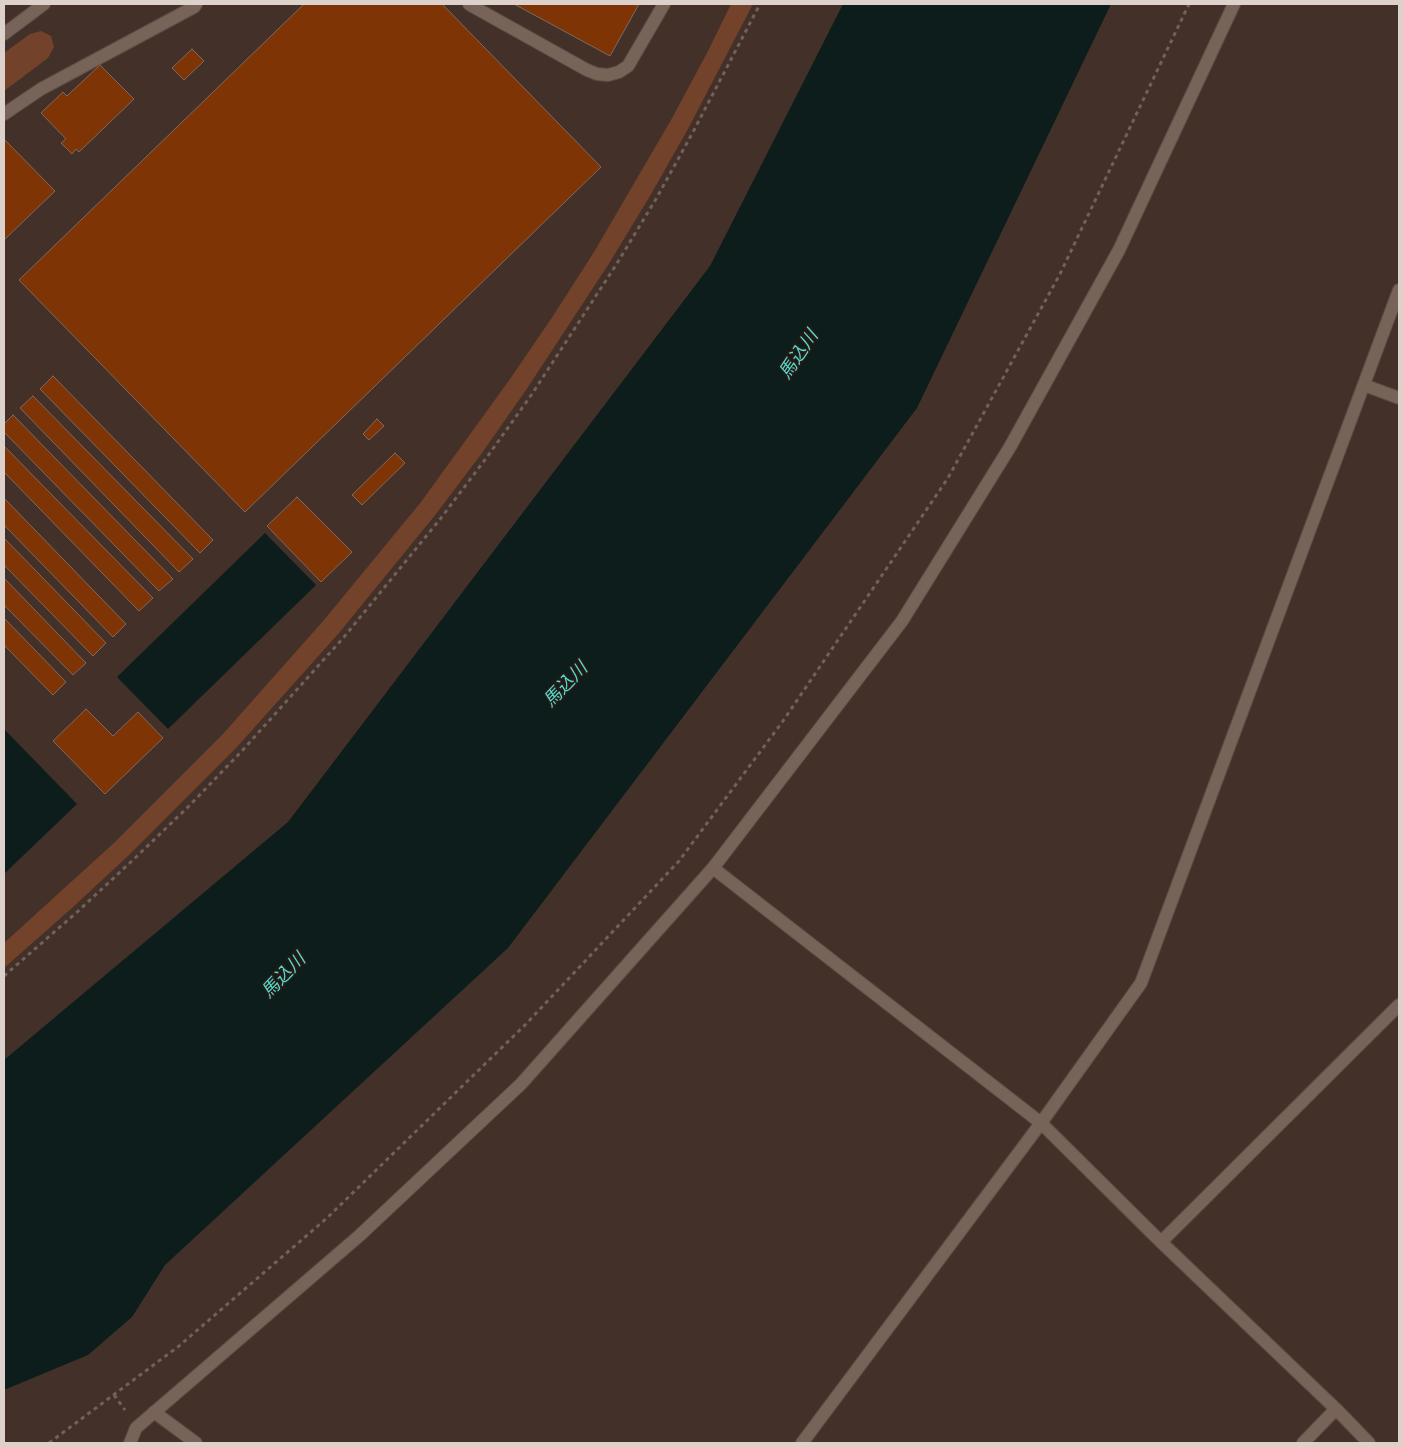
<!DOCTYPE html>
<meta charset="utf-8">
<style>
body{margin:0}
#map{position:relative;width:1403px;height:1447px;overflow:hidden;background:#433129;font-family:"Fira Sans",sans-serif}
canvas{display:block}
.frame{position:absolute;inset:0;border:5px solid #ddd1cb;pointer-events:none}
</style>
<div id="map">
<canvas width="1403" height="1447"></canvas>
<div class="frame"></div>
</div>
<script>
const c = document.querySelector('canvas').getContext('2d');
c.lineJoin = 'round';
function fillPath(path, color) { c.fillStyle = color; c.fill(path, 'evenodd'); }
const toPath = rows => new Path2D(rows.map(r => 'M' + r).join(''));
function strokePath(path, color, width, dash) { c.strokeStyle = color; c.lineWidth = width; c.lineCap = dash ? 'butt' : 'round'; c.setLineDash(dash || []); c.stroke(path); }
function drawText(font, color, halo, rows, align = 'center') {
  c.font = font + ' "Fira Sans","Noto Sans JP",sans-serif'; c.lineWidth = 4; c.setLineDash([]); c.textBaseline = 'middle'; c.strokeStyle = halo; c.fillStyle = color; for (const [text, x, y, turn = 0] of rows) {
    c.save(); c.translate(x, y); c.rotate((+turn || 0) * Math.PI / 180); c.textAlign = isNaN(turn) ? turn : align; if (halo) c.strokeText(text, 0, 0); c.fillText(text, 0, 0); c.restore();
  }
}
fillPath(toPath([
 [731,4,753,4,688,129,650,196,610,262,526,390,482,453,436,514,339,633,237,747,128,856,72,908,4,968,4,943,115,842,223,734,324,620,421,502,510,379,553,316,594,252,671,120,707,53],
 [41,31,51,36,54,47,48,58,4,91,4,53,30,34]
]), '#72422a');
fillPath(toPath([
 [843,4,1111,4,917,408,508,948,165,1265,132,1317,88,1355,4,1390,4,1060,288,822,710,266],
 [265,533,316,585,168,729,117,677],
 [4,729,77,804,4,874]
]), '#0c1d1b');
const building = toPath([
 [304,4,442,4,601,167,245,512,19,280,304,4],
 [514,4,639,4,610,56,514,4],
 [192,49,204,61,184,80,172,68,192,49],
 [100,65,134,99,79,152,76,149,72,154,61,143,66,139,41,113,63,92,67,96,100,65],
 [4,139,55,191,4,240,4,139],
 [53,376,213,540,200,553,40,389,53,376],
 [33,396,193,559,179,572,20,408,33,396],
 [13,415,173,579,159,591,4,432,4,424,13,415],
 [377,419,384,426,369,440,363,434,377,419],
 [4,446,153,598,139,611,4,472,4,446],
 [395,453,405,463,362,505,352,495,395,453],
 [297,497,352,552,321,582,267,526,297,497],
 [4,498,126,624,113,637,4,525,4,498],
 [4,538,106,643,93,656,4,565,4,538],
 [4,578,86,663,73,675,4,605,4,578],
 [4,618,66,682,53,695,4,645,4,618],
 [86,709,113,736,138,712,163,738,105,794,53,741,86,709]
]);
fillPath(building, '#7e3404');
strokePath(building, '#7e6a60', 1);
const minor = toPath([
 [469,4,472,6,587,70,597,74,608,75,619,72,628,66,664,4],
 [1234,4,1119,250,1010,447,902,621,713,868,1041,1123,1161,1242,1336,1409,1369,1443],
 [4,34,44,4],
 [4,114,41,89,194,7,196,4],
 [1364,385,1399,398],
 [1161,1242,1399,1005],
 [154,1412,196,1443],
 [130,1443,136,1428,359,1236,521,1084,713,868],
 [802,1443,1041,1123,1141,983,1399,290],
 [1303,1443,1336,1409]
]);
strokePath(minor, '#5b4d45', 14);
strokePath(toPath([
 [4,976,76,913,133,860,188,807,241,752,344,637,441,518,487,457,532,394,616,265,656,199,693,132,760,4],
 [114,1395,125,1410],
 [49,1443,179,1346,327,1218,526,1024,679,861,783,721,948,478,1060,274,1189,4]
]), '#72615a', 3, [4, 4]);
strokePath(minor, '#786359', 12);
drawText('italic 18px', '#56d9cc', '#241b17', [
 ["馬込川",799,355,-56],
 ["馬込川",566,685,-46],
 ["馬込川",284,976,-46]
]);
</script>
